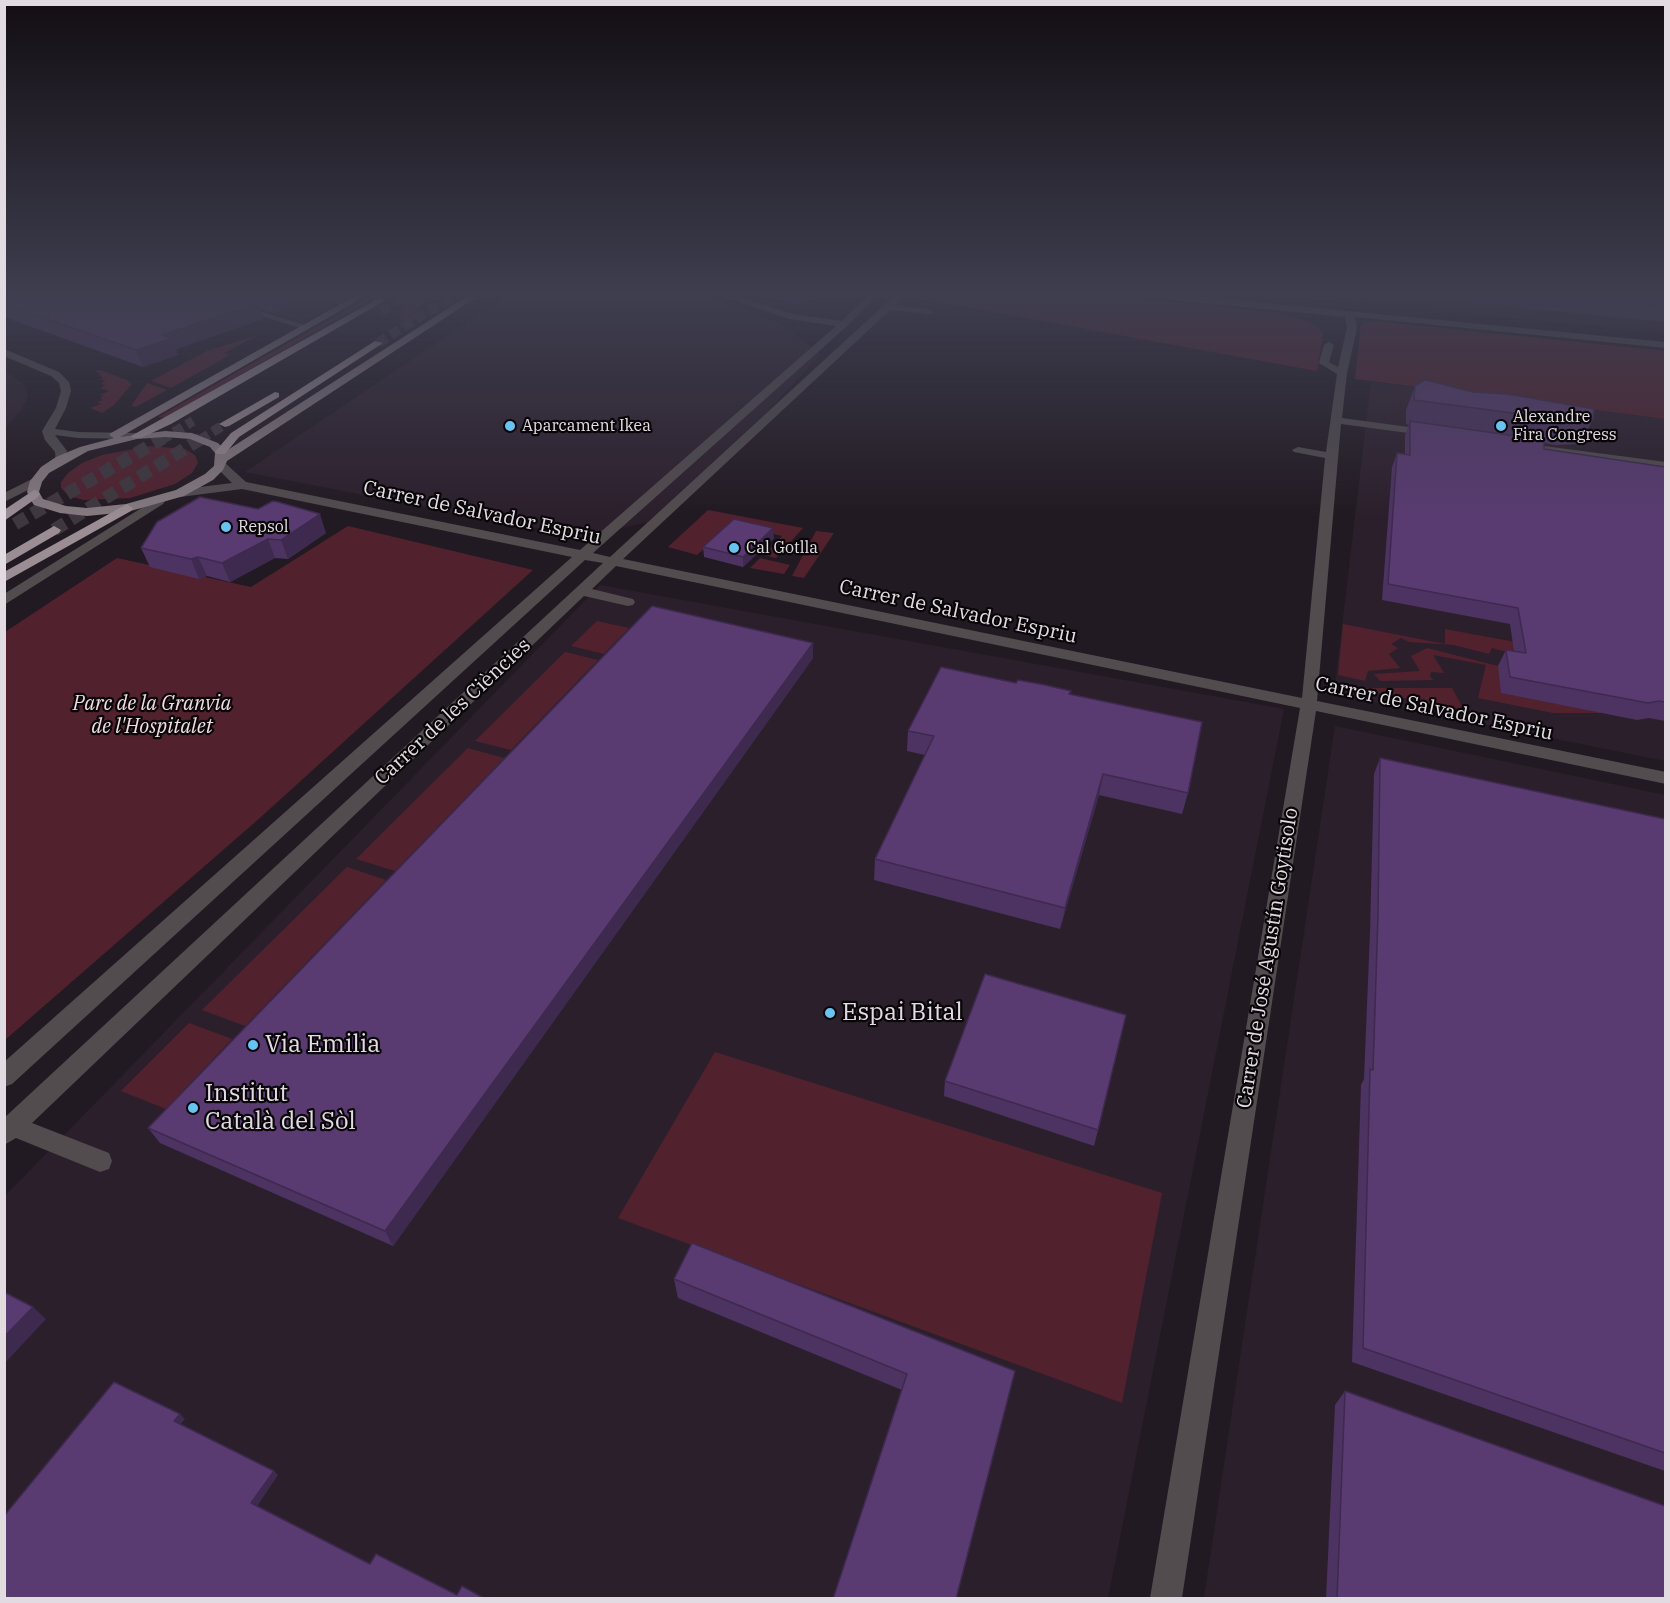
<!DOCTYPE html>
<meta charset="utf-8">
<style>
body{margin:0}
#map{position:relative;width:1670px;height:1603px;overflow:hidden;background:#221a22;font-family:"IBM Plex Serif",serif}
canvas{display:block}
.frame{position:absolute;inset:0;border:6px solid #e2dce2;pointer-events:none}
</style>
<div id="map">
<canvas width="1670" height="1603"></canvas>
<div class="frame"></div>
</div>
<script>
const c = document.querySelector('canvas').getContext('2d');
c.lineJoin = 'round';
function fillPath(path, color) { c.fillStyle = color; c.fill(path, 'evenodd'); }
const toPath = rows => new Path2D(rows.map(r => 'M' + r).join(''));
function strokePath(path, color, width, dash) { c.strokeStyle = color; c.lineWidth = width; c.lineCap = dash ? 'butt' : 'round'; c.setLineDash(dash || []); c.stroke(path); }
function drawText(font, color, halo, rows, align = 'center') {
  c.font = font + ' "IBM Plex Serif",serif'; c.lineWidth = 4.5; c.setLineDash([]); c.textBaseline = 'middle'; c.strokeStyle = halo; c.fillStyle = color; for (const [text, x, y, turn = 0] of rows) {
    c.save(); c.translate(x, y); c.rotate((+turn || 0) * Math.PI / 180); c.textAlign = isNaN(turn) ? turn : align; if (halo) c.strokeText(text, 0, 0); c.fillText(text, 0, 0); c.restore();
  }
}
fillPath(toPath([
 [202,293,357,293,312,318,300,321],
 [511,293,699,293,783,325,821,354,767,412,648,522,581,537,245,472],
 [1257,293,1665,293,1665,333],
 [5,372,24,384,28,397,20,412,5,428],
 [1371,382,1665,419,1665,761,1334,694],
 [600,585,1284,709,1108,1598,5,1598,4,1197],
 [1335,726,1665,795,1665,1598,1204,1598]
]), '#2c1f2c');
fillPath(toPath([
 [376,293,383,293,165,418,158,417],
 [401,293,432,293,416,310,417,313,424,314,400,329],
 [927,293,1090,293,1276,313,1303,320,1319,328,1323,334,1317,371,922,299],
 [1374,321,1665,351,1665,419,1355,379,1361,325,1365,322],
 [258,335,224,353,230,355,171,388,151,381,207,351],
 [100,370,127,380,132,384,114,405,102,413,90,408,101,404,97,402,103,400,100,398,103,396,100,395,109,391,100,388,105,386,101,383,106,381,100,379,104,378,99,375,101,374,95,371],
 [147,383,167,390,136,407,131,406],
 [149,446,185,449,195,455,198,463,192,473,175,484,130,498,84,500,69,496,61,488,61,482,68,473,82,463,102,455],
 [708,510,803,528,776,558,764,555,782,536,732,524,697,555,668,547],
 [348,526,533,570,261,817,5,1040,5,632,117,558,251,587],
 [816,531,834,533,804,578,792,576],
 [760,558,790,565,784,574,750,568],
 [597,621,629,628,604,654,571,646],
 [1343,624,1445,644,1445,629,1666,670,1517,655,1492,648,1489,654,1454,645,1409,642,1401,638,1391,644,1398,648,1389,654,1400,668,1368,671,1365,681,1338,675],
 [1427,648,1498,666,1502,693,1604,713,1553,713,1478,698,1486,665,1433,655,1444,673,1431,672,1430,677,1434,680,1380,681,1374,674,1420,671,1411,656],
 [565,652,598,660,511,750,475,741],
 [1355,688,1452,688,1464,710],
 [468,748,504,758,395,871,356,859],
 [347,867,386,880,245,1026,202,1010],
 [189,1023,232,1039,166,1109,121,1091],
 [715,1052,1162,1193,1122,1403,618,1218]
]), '#51212e');
strokePath(toPath([
 [381,311,410,293],
 [378,343,458,293],
 [161,440,193,421],
 [200,440,225,424]
]), '#3f373f', 10, [10, 5]);
strokePath(toPath([
 [15,524,163,438],
 [54,530,202,438]
]), '#3f373f', 13, [13, 7]);
fillPath(toPath([
 [187,293,202,293,311,327,303,329,187,293],
 [714,293,728,293,793,314,842,321,870,293,879,293,847,326,593,553,610,557,897,293,907,293,895,305,928,309,933,312,931,314,890,310,623,559,1302,698,1325,458,1294,452,1292,450,1298,447,1326,452,1337,374,1319,363,1324,345,1329,342,1334,345,1329,362,1338,367,1347,328,1345,317,1132,296,1128,293,1163,293,1666,342,1666,348,1355,317,1357,328,1347,373,1342,418,1431,430,1437,433,1431,436,1341,424,1317,701,1666,772,1666,784,1316,711,1182,1598,1150,1598,1300,708,616,566,592,589,633,599,635,602,633,605,628,606,584,596,32,1123,109,1153,112,1161,109,1169,100,1172,16,1138,4,1145,4,1118,603,563,585,560,12,1084,4,1087,4,1062,572,557,242,489,180,497,174,493,176,490,232,483,214,465,220,461,224,462,246,482,580,550,836,326,789,319,714,293],
 [4,349,59,372,69,382,71,391,66,408,55,429,78,432,137,433,143,436,137,439,78,438,55,435,67,451,64,463,56,463,55,452,45,440,42,431,56,408,61,391,59,383,51,376,4,356,4,349],
 [1544,446,1666,462,1666,470,1540,451,1540,447,1544,446],
 [36,477,40,478,40,484,4,502,4,493,36,477],
 [159,497,165,501,163,504,4,605,4,594,159,497]
]), '#524c4f');
fillPath(toPath([
 [360,293,371,293,120,437,165,431,192,433,218,443,226,451,472,293,483,293,227,461,223,470,213,480,184,496,127,512,87,516,60,513,34,505,32,502,27,492,30,481,41,467,56,457,80,447,114,438,109,435,111,433,360,293],
 [165,437,190,439,210,447,215,453,214,466,205,474,176,490,126,504,87,508,66,506,43,499,39,492,42,482,49,473,88,451,137,439,165,437]
]), '#867a80');
fillPath(toPath([
 [379,298,386,300,171,424,141,438,133,438,131,436,379,298],
 [375,341,383,343,239,437,225,454,217,454,215,452,231,433,375,341],
 [275,392,279,393,279,397,229,426,225,427,219,424,275,392],
 [34,490,38,491,40,494,38,497,4,521,4,510,34,490],
 [127,504,133,508,131,511,4,582,4,572,127,504],
 [54,526,61,530,59,533,4,565,4,555,54,526]
]), '#9b8d94');
fillPath(toPath([
 [4,293,311,293,274,313,259,309,263,319,176,349,178,355,143,367,4,317],
 [752,293,828,293,798,305],
 [1378,293,1665,293,1665,322],
 [1415,386,1473,392,1593,419,1581,444,1555,445,1544,443,1544,449,1665,467,1665,721,1649,718,1637,720,1501,693,1498,666,1506,650,1514,651,1510,624,1382,600,1392,467,1397,453,1405,454,1405,435,1409,425,1406,424,1406,410],
 [326,533,288,559,275,558,230,582,207,576,199,579,150,567,141,548],
 [774,538,743,567,704,557,703,547],
 [813,643,813,658,393,1246,160,1143,148,1128],
 [1016,683,1071,691,1070,694,1188,793,1182,814,1099,795,1060,929,874,880,875,859,925,755,907,751,908,731],
 [1380,758,1665,819,1665,1471,1352,1362,1361,1085,1364,1079,1370,932,1374,774],
 [945,1081,1098,1130,1094,1146,944,1096],
 [674,1279,1015,1371,902,1390,678,1298],
 [1345,1391,1665,1599,1326,1599,1335,1405]
]), '#4d3361');
fillPath(toPath([
 [276,293,311,293,274,313,269,297],
 [798,293,828,293,798,305],
 [257,303,263,319,176,349,178,355,143,367,136,350,162,335],
 [320,514,326,533,288,559,281,540],
 [773,528,774,538,743,567,743,557],
 [268,539,275,558,230,582,222,563],
 [198,557,207,576,199,579,191,559],
 [813,643,813,658,393,1246,385,1231],
 [1103,774,1099,795,1060,929,1065,908],
 [33,1307,46,1319,4,1364,4,1337],
 [180,1414,185,1419,179,1426,174,1421],
 [274,1471,278,1475,256,1508,251,1503]
]), '#3e294f');
const building = toPath([
 [4,293,226,293,257,303,162,335,172,338,136,350,4,304,4,293],
 [256,293,276,293,269,297,256,293],
 [1532,293,1665,293,1665,306,1532,293],
 [1425,380,1473,392,1507,394,1594,409,1593,419,1566,420,1414,400,1415,386,1425,380],
 [1410,421,1544,440,1544,449,1665,467,1665,702,1659,701,1648,703,1510,677,1506,650,1526,653,1518,608,1388,584,1397,453,1410,455,1410,421],
 [200,497,258,509,273,501,278,502,320,514,281,540,268,539,222,563,198,557,191,559,141,548,157,522,200,497],
 [734,519,773,528,743,557,703,547,734,519],
 [652,606,813,643,385,1231,148,1128,652,606],
 [941,667,1016,683,1018,680,1045,685,1071,691,1069,694,1202,722,1188,793,1103,774,1065,908,875,859,934,736,908,731,941,667],
 [1380,758,1665,819,1665,1453,1363,1348,1370,1069,1373,1070,1378,916,1380,758],
 [985,974,1126,1015,1098,1130,945,1081,985,974],
 [692,1243,1015,1371,956,1599,833,1599,907,1374,674,1279,692,1243],
 [4,1292,33,1307,4,1337,4,1292],
 [114,1382,180,1414,174,1421,274,1471,251,1503,370,1564,376,1554,457,1595,462,1586,485,1599,4,1599,4,1516,114,1382],
 [1345,1391,1665,1506,1665,1599,1337,1599,1345,1391]
]);
fillPath(building, '#593b71');
strokePath(building, '#3e294f', 1.5);
const sky = c.createLinearGradient(0, 0, 0, 518);
sky.addColorStop(0, '#130e13');
sky.addColorStop(0.57, '#3e3e4f');
sky.addColorStop(1, '#3e3e4f00');
c.fillStyle = sky;
c.fillRect(0, 0, 1670, 518);
for (const [x, y, r, color] of [
 [510,426,6,"#69c3f1"],
 [1501,426,6,"#69c3f1"],
 [226,527,6,"#69c3f1"],
 [734,548,6,"#69c3f1"],
 [830,1013,6,"#69c3f1"],
 [253,1045,6,"#69c3f1"],
 [193,1108,6,"#69c3f1"]
]) { const dot = new Path2D(); dot.arc(x, y, r, 0, 2 * Math.PI); c.fillStyle = color; c.fill(dot); strokePath(dot, '#090609', 2); }
drawText('16px', '#e2dce2', '#090609', [
 ["Alexandre",1513,417],
 ["Fira Congress",1513,435],
 ["Aparcament Ikea",522,426],
 ["Repsol",238,527],
 ["Cal Gotlla",746,548]
], 'left');
drawText('20px', '#e2dce2', '#090609', [
 ["Carrer de Salvador Espriu",482,513,12],
 ["Carrer de Salvador Espriu",958,612,12],
 ["Carrer de Salvador Espriu",1434,709,12],
 ["Carrer de les Ciències",453,712,-43],
 ["Carrer de José Agustín Goytisolo",1268,958,-81]
]);
drawText('italic 20px', '#f2dce0', '#090609', [
 ["Parc de la Granvia",152,704],
 ["de l'Hospitalet",152,727]
]);
drawText('24px', '#e2dce2', '#090609', [
 ["Espai Bital",842,1013],
 ["Via Emilia",265,1045],
 ["Institut",205,1094],
 ["Català del Sòl",205,1122]
], 'left');
</script>
